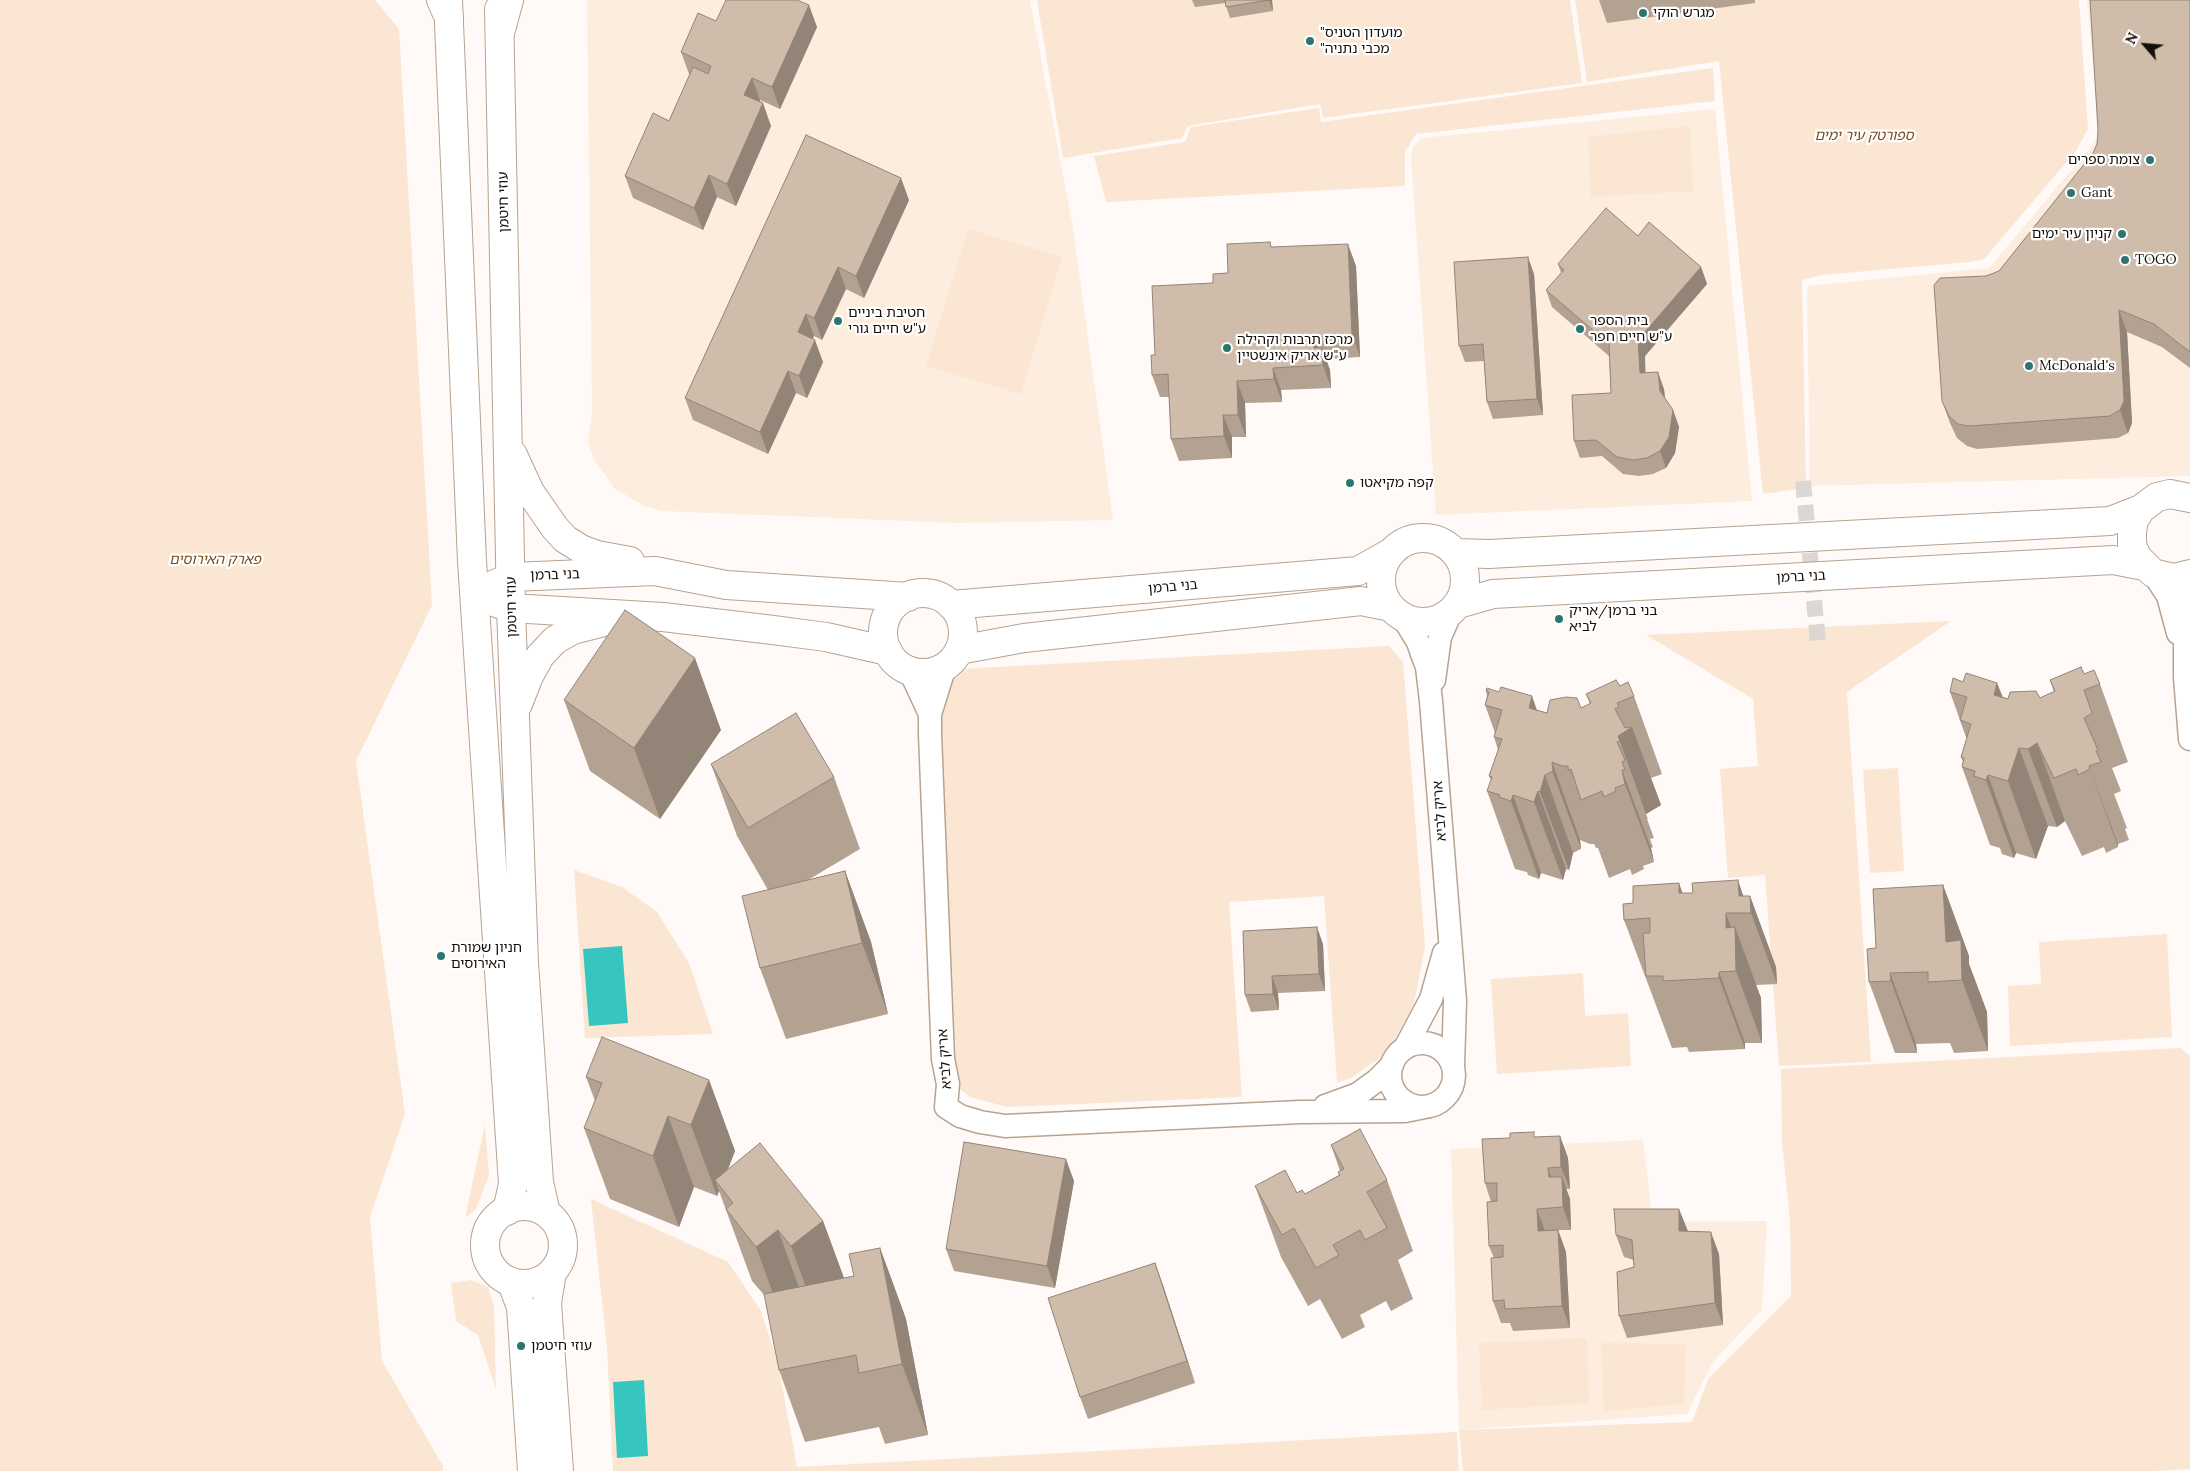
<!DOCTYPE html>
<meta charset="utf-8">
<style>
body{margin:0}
#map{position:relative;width:2190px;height:1471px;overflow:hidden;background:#fffaf7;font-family:Lora,serif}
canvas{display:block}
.north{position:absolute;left:2120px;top:20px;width:50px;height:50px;-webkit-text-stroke:4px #fff;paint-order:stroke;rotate:297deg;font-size:14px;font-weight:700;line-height:20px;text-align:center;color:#160f09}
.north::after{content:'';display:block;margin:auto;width:18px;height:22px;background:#160f09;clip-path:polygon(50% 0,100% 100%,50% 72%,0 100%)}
</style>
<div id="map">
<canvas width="2190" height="1471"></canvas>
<div class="north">N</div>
</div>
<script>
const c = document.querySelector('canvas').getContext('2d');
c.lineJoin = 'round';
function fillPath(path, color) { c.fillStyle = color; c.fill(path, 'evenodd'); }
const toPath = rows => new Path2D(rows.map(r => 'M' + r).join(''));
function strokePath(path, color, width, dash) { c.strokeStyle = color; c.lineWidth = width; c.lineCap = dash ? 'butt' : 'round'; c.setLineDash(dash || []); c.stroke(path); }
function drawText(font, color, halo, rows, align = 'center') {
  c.font = font + ' Lora,"Noto Sans Hebrew",serif'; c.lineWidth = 4.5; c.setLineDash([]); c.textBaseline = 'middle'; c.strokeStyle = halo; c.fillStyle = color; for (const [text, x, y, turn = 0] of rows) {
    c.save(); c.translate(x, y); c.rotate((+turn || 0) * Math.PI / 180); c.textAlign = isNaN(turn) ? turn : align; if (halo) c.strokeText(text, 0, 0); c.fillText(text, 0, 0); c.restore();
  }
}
fillPath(toPath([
 [587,0,1030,0,1073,228,1113,520,956,523,661,511,644,506,614,488,593,458,588,441,592,413],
 [2087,0,2190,0,2190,476,1810,486,1807,286,1989,268,2100,136],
 [1715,109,1752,501,1436,515,1411,158,1413,147,1421,138],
 [1643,1140,1653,1222,1767,1221,1762,1310,1713,1362,1687,1414,1459,1430,1451,1149]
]), '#fdedde');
fillPath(toPath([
 [0,0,375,0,399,29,432,605,356,761,405,1114,370,1217,382,1361,443,1466,443,1471,0,1471],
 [1037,0,1570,0,1582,83,1323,118,1320,104,1188,126,1182,138,1063,158],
 [1575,0,2079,0,2088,129,2076,151,1984,259,1970,262,1822,275,1802,280,1806,488,1763,494,1719,61,1587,82],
 [1713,68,1715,101,1416,134,1405,152,1405,186,1106,202,1094,156,1185,142,1191,127,1319,108,1321,122],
 [1690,126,1693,191,1591,197,1588,137],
 [968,229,1062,257,1021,394,926,366],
 [1951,621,1847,692,1871,1062,1779,1066,1765,875,1728,878,1720,769,1758,766,1753,699,1646,635],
 [1389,646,1403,662,1425,947,1414,1004,1387,1053,1351,1078,1337,1083,1324,896,1229,902,1242,1097,1007,1107,970,1097,948,1080,939,1053,940,670],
 [1898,768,1904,871,1870,873,1863,770],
 [574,870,622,887,657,912,689,963,713,1034,585,1038],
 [2167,934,2172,1037,2010,1046,2008,986,2041,984,2039,942],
 [1583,973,1585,1016,1628,1013,1631,1066,1497,1074,1491,979],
 [2180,1048,2190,1056,2190,1469,2155,1471,1463,1471,1459,1430,1692,1422,1708,1379,1791,1296,1790,1221,1782,1142,1781,1069],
 [485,1124,489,1176,476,1209,465,1218],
 [591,1199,728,1262,761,1311,778,1363,797,1467,1457,1432,1459,1471,613,1471,607,1348],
 [471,1280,488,1287,494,1306,496,1389,478,1335,456,1321,451,1283],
 [1587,1338,1589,1403,1482,1410,1479,1343],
 [1601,1343,1686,1344,1684,1404,1604,1411]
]), '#fae6d2');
fillPath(toPath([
 [622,946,628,1023,589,1026,583,949],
 [644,1380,648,1456,617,1458,613,1382]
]), '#37c5bf');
strokePath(toPath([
 [1803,481,1818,643]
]), '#dcd7d3', 16, [16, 8]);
const minor = toPath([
 [2153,573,2168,596,2178,633],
 [2190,583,2186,591,2185,606,2185,677,2190,739],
 [1402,616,1418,642,1422,654,1427,667,1431,701,1455,1001,1453,1065],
 [945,666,930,714,930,734,943,1059,948,1084,946,1107,960,1116,980,1122,1005,1126,1300,1112,1405,1111,1425,1107],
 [910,671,930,714],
 [1434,680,1440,637,1452,610],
 '1390 1075a32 32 0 1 1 64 0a32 32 0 1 1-64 0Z',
 [1405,1048,1431,999,1444,953],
 [1325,1106,1358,1094,1376,1081,1392,1065]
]);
const tertiary = toPath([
 [448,0,472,561,513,1184,507,1211],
 [499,9,511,608,524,963,539,1182,546,1213],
 [513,455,530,492,555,528,565,539,581,549,597,555,630,561],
 [2190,498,2170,494,2157,497,2141,509,2134,520,2132,532,2132,545,2137,557,2153,573,2174,578,2190,574],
 '1381 580a42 42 0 1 1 84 0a42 42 0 1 1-84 0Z',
 [1456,553,1489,554,2110,521,2141,509],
 [495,584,512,577,655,571,726,585,908,597],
 '883 633a40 40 0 1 1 80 0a40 40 0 1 1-80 0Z',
 [494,602,511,608,663,617,773,630,826,637,888,651],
 [1458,604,1493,594,2113,560,2144,566],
 [951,605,1358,571,1390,553],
 [959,650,1024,638,1361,601,1391,607],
 [518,704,529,676,540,656,555,640,573,630,608,621],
 '485 1245a39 39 0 1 1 78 0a39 39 0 1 1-78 0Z',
 [552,1272,547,1303,559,1471],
 [512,1283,521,1307,532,1471]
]);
const secondary = toPath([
 [441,0,449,18],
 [500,33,509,0]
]);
strokePath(minor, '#b6a391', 25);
strokePath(tertiary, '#b6a391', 30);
strokePath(secondary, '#b6a391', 30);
strokePath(minor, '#fff', 22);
strokePath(tertiary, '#fff', 28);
strokePath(secondary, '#fff', 28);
fillPath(toPath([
 [1192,0,1272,0,1273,11,1230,18,1225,3,1195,7],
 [1599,0,1755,0,1755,3,1607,23],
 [2190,0,2190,368,2162,347,2127,332,2132,423,2128,433,2118,438,1977,449,1967,446,1957,438,1950,423,1942,401,1986,276,1999,271,2093,153],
 [716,21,817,27,780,109,760,100,759,102,771,126,736,206,717,197,703,230,633,198,625,176,669,121,690,75,689,74,681,52],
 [909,200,864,298,846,289,822,340,814,336,812,339,823,362,807,398,796,393,768,454,693,420,685,398],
 [1638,236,1701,267,1707,284,1645,356,1645,373,1664,389,1665,399,1673,410,1679,427,1675,453,1666,468,1653,474,1639,476,1623,474,1602,456,1580,458,1574,441,1611,393,1609,356,1552,307,1546,290,1561,273,1558,264],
 [1272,247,1356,266,1360,357,1326,359,1330,370,1331,388,1281,390,1282,402,1245,403,1246,437,1232,437,1232,458,1179,461,1171,439,1169,397,1160,397,1152,375,1213,283,1228,273],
 [1534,274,1543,415,1493,419,1487,402,1484,361,1465,362,1459,346],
 [2084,674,2100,684,2128,762,2112,768,2121,791,2114,794,2127,828,2125,829,2129,840,2118,844,2118,847,2106,853,2104,847,2082,856,2065,821,2057,827,2048,826,2036,859,2016,853,2014,858,2002,854,2000,848,1990,845,1962,767,1963,762,1961,757,1967,740,1950,692,1963,682,1997,683,2003,697,2008,699,2040,698,2054,692,2050,680],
 [1620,686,1634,696,1662,774,1651,778,1661,805,1646,814,1648,819,1647,819,1654,838,1650,839,1653,847,1651,848,1654,862,1643,866,1644,869,1632,875,1630,869,1609,878,1598,848,1596,848,1594,844,1590,844,1580,840,1581,849,1573,853,1569,870,1566,869,1563,880,1541,873,1539,879,1528,875,1527,872,1515,869,1487,791,1491,780,1489,776,1498,750,1494,737,1495,733,1485,705,1487,696,1486,691,1487,688,1537,710,1547,713,1581,708,1590,704,1586,694],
 [564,700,721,730,660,819,590,771],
 [711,764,834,777,860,849,808,880,845,871,871,942,888,1014,786,1039,760,968,768,890,737,836],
 [1943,885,1969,956,1969,964,1987,1012,1988,1051,1954,1053,1950,1043,1916,1044,1917,1053,1895,1053,1869,982,1876,948],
 [1682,893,1743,896,1750,896,1776,967,1777,984,1756,985,1761,998,1762,1043,1745,1043,1745,1049,1689,1052,1687,1047,1672,1048,1624,920,1633,903],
 [1243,931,1323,944,1325,991,1278,993,1279,1010,1251,1012,1245,995],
 [586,1077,709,1080,735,1151,728,1170,823,1221,844,1278,854,1276,880,1248,906,1319,928,1435,885,1444,879,1427,805,1442,779,1370,765,1296,752,1281,719,1191,717,1196,694,1187,679,1227,610,1199,584,1128,595,1101],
 [1560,1136,1568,1158,1570,1189,1566,1189,1570,1199,1571,1230,1558,1230,1566,1252,1570,1328,1513,1331,1510,1323,1501,1323,1493,1301,1494,1258,1489,1246,1491,1202,1485,1183,1536,1137],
 [1331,1145,1387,1180,1413,1251,1398,1260,1413,1299,1391,1311,1386,1301,1360,1315,1365,1327,1342,1339,1320,1299,1308,1306,1281,1257,1255,1186,1305,1194,1339,1175,1338,1172,1340,1171],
 [1074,1181,1055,1288,954,1271,946,1249],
 [1688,1231,1719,1254,1723,1325,1627,1338,1619,1316,1634,1267,1634,1260,1624,1257,1616,1235],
 [1155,1263,1195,1383,1088,1419,1080,1397]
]), '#b3a292');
fillPath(toPath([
 [1269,0,1272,0,1273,11],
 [809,5,817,27,780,109,772,87],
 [752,78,760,100,752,117,744,95],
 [763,103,771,126,736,206,727,184],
 [709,175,717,197,703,230,694,208],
 [901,178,909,200,864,298,856,276],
 [1348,244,1356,266,1360,357,1352,335],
 [1528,257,1534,274,1543,415,1537,399],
 [838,267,846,289,822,340,814,318],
 [1701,267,1707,284,1645,356,1646,390,1640,373,1638,340],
 [2119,310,2127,332,2132,423,2128,433,2120,410],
 [806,314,814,336,806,354,798,332],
 [1314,337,1322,359,1314,348],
 [815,340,823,362,807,398,799,376],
 [1322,348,1330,370,1331,388,1323,365],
 [1273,368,1281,390,1282,402,1274,379],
 [788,371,796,393,768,454,760,432],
 [1658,372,1664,389,1666,408,1660,391],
 [1237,381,1245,403,1246,437,1238,415],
 [1673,410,1679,427,1675,453,1666,468,1660,451],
 [1223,415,1232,437,1232,458,1224,436],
 [695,658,721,730,660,819,634,748],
 [1997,683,2021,749,2019,748,2048,826,2036,859,2008,781,1994,695],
 [1532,696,1556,764,1552,762,1580,840,1581,849,1529,708],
 [1632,727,1661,805,1646,814,1618,736],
 [2037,743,2065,821,2057,827,2028,749],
 [2089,766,2118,844,2118,847,2090,769],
 [1622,770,1651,848,1654,862,1625,784],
 [1545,775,1573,853,1569,870,1540,792],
 [1988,775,2016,853,2014,858,1986,780],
 [1538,791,1566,869,1563,880,1534,802],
 [1513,795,1541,873,1539,879,1511,801],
 [845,871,871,942,888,1014,862,943],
 [1738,880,1749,913,1739,896],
 [1679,883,1704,954,1679,893],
 [1943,885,1969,956,1969,964,1987,1012,1988,1051,1962,980,1946,942],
 [1750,896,1776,967,1777,984,1751,913],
 [1726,913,1735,940,1735,927,1761,998,1762,1043,1736,971,1726,928],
 [1317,927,1323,944,1325,991,1319,974],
 [1719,972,1745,1043,1745,1049,1719,978],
 [1890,973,1916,1044,1917,1053,1891,981],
 [1272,976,1278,993,1279,1010,1273,994],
 [709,1080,735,1151,720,1187,715,1180,719,1191,717,1196,691,1125],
 [668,1116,694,1187,679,1227,653,1156],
 [1560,1136,1568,1158,1570,1189,1561,1167],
 [1066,1159,1074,1181,1055,1288,1047,1266],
 [1548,1168,1556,1190,1549,1177],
 [1562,1177,1570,1199,1571,1230,1563,1207],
 [1537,1209,1545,1231,1538,1231],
 [1679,1209,1688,1231,1687,1253,1679,1231],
 [823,1221,849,1292,817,1318,791,1246],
 [778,1230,804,1301,782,1318,756,1247],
 [1558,1230,1566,1252,1570,1328,1562,1306],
 [1711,1232,1719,1254,1723,1325,1715,1303],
 [880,1248,906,1319,928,1435,902,1364],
 [1155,1263,1163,1285,1195,1383,1187,1361]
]), '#928477');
const building = toPath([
 [726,0,797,0,809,5,772,87,752,78,744,95,763,103,727,184,709,175,694,208,625,176,653,113,669,121,693,67,708,74,711,66,681,52,698,13,716,21,726,0],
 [1225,0,1269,0,1226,7,1225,0],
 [2090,0,2190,0,2190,352,2154,324,2119,310,2124,401,2120,410,2110,416,1969,426,1958,424,1949,416,1942,401,1934,285,1940,278,1986,276,1999,271,2093,153,2097,144,2098,130,2090,0],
 [806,135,901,178,856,276,838,267,814,318,806,314,798,332,815,340,799,376,788,371,760,432,685,398,806,135],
 [1606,208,1638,236,1649,222,1701,267,1638,340,1640,373,1658,372,1660,391,1673,410,1669,437,1660,451,1647,458,1633,460,1617,457,1596,440,1574,441,1572,395,1611,393,1609,344,1546,290,1564,270,1558,264,1606,208],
 [1270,242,1271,247,1348,244,1352,335,1314,337,1314,348,1322,348,1323,365,1273,368,1274,379,1237,381,1238,415,1223,415,1224,436,1171,439,1168,374,1152,375,1151,355,1155,355,1152,286,1213,283,1213,274,1228,273,1227,244,1270,242],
 [1528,257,1537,399,1487,402,1483,344,1459,346,1454,262,1528,257],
 [625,610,695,658,634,748,564,700,625,610],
 [2081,667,2084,674,2094,670,2100,684,2084,690,2092,713,2084,718,2098,750,2096,751,2101,762,2089,766,2090,769,2078,775,2076,769,2054,778,2037,743,2028,749,2019,748,2008,781,1988,775,1986,780,1974,776,1975,771,1962,767,1964,758,1961,757,1971,724,1960,720,1967,697,1950,692,1953,678,1963,682,1966,673,1997,683,1994,695,2008,699,2010,692,2036,691,2040,698,2055,691,2050,680,2081,667],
 [1616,680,1620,686,1628,682,1634,696,1617,703,1619,707,1615,709,1625,728,1632,727,1618,736,1620,741,1617,742,1625,760,1622,762,1625,770,1622,770,1625,784,1615,788,1616,791,1604,797,1602,791,1581,800,1571,769,1568,770,1568,766,1562,766,1552,762,1553,771,1545,775,1540,792,1538,791,1534,802,1513,795,1511,801,1499,797,1500,795,1487,791,1492,777,1489,776,1502,739,1494,737,1502,710,1485,705,1489,692,1486,691,1487,688,1499,692,1501,687,1532,696,1529,708,1547,713,1550,700,1566,697,1577,698,1581,708,1591,703,1586,694,1616,680],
 [796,713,834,777,748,828,711,764,796,713],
 [845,871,862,943,760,968,742,896,845,871],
 [1738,880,1739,896,1750,896,1751,913,1726,913,1726,928,1735,927,1736,971,1719,972,1719,978,1663,981,1663,976,1646,976,1643,933,1650,933,1650,918,1624,920,1623,904,1633,903,1633,886,1679,883,1679,893,1693,893,1692,883,1738,880],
 [1943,885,1946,942,1961,940,1962,980,1928,982,1928,972,1890,973,1891,981,1869,982,1867,949,1876,948,1873,889,1943,885],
 [1317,927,1319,974,1272,976,1273,994,1245,995,1243,931,1317,927],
 [602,1037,709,1080,691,1125,668,1116,653,1156,584,1128,602,1083,586,1077,602,1037],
 [1360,1129,1387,1180,1367,1192,1387,1228,1365,1240,1360,1230,1333,1245,1339,1255,1316,1268,1294,1228,1282,1235,1255,1186,1285,1170,1297,1193,1302,1190,1305,1194,1340,1175,1338,1172,1344,1169,1331,1145,1360,1129],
 [1534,1132,1534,1137,1560,1136,1561,1167,1548,1168,1549,1177,1562,1177,1563,1207,1537,1209,1538,1231,1558,1230,1562,1306,1505,1309,1504,1300,1493,1301,1491,1258,1503,1257,1503,1245,1489,1246,1487,1202,1497,1201,1497,1183,1485,1183,1482,1139,1510,1138,1510,1133,1534,1132],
 [964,1142,1066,1159,1047,1266,946,1249,964,1142],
 [760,1143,823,1221,791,1246,778,1230,756,1247,726,1209,733,1203,715,1180,760,1143],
 [1614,1209,1679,1209,1679,1231,1711,1232,1715,1303,1619,1316,1617,1272,1634,1267,1632,1240,1616,1235,1614,1209],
 [880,1248,902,1364,859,1373,856,1355,779,1370,764,1294,854,1276,849,1254,880,1248],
 [1155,1263,1187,1361,1080,1397,1048,1298,1155,1263]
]);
fillPath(building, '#d0bcaa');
strokePath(building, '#928477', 1);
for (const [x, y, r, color] of [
 [1643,13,5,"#2c7571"],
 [1310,41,5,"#2c7571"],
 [2150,160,5,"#2c7571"],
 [2071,193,5,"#2c7571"],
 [2122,234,5,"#2c7571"],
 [2125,260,5,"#2c7571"],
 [838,321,5,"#2c7571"],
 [1580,329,5,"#2c7571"],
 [1227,348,5,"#2c7571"],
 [2029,366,5,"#2c7571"],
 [1350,483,5,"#2c7571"],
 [1559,619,5,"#2c7571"],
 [441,956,5,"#2c7571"],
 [521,1346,5,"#2c7571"]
]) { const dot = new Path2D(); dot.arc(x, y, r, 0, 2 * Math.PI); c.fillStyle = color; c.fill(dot); strokePath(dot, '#fff', 2); }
drawText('14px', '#160f09', '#fff', [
 ["מגרש הוקי",1653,13],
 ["\"מועדון הטניס",1320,33],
 ["\"מכבי נתניה",1320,49],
 ["צומת ספרים",2140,160,"right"],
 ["Gant",2081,193],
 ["קניון עיר ימים",2112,234,"right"],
 ["TOGO",2135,260],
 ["חטיבת ביניים",848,313],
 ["ע\"ש חיים גורי",848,329],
 ["בית הספר",1590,321],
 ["ע\"ש חיים חפר",1590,337],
 ["מרכז תרבות וקהילה",1237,340],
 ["ע\"ש אריק אינשטיין",1237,356],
 ["McDonald's",2039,366],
 ["קפה מקיאטו",1360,483],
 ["בני ברמן/אריק",1569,611],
 ["לביא",1569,627],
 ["חניון שמורת",451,948],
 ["האירוסים",451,964],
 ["עוזי חיטמן",531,1346]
], 'left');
drawText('italic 14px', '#784b19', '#fff', [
 ["ספורטק עיר ימים",1864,136],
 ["פארק האירוסים",215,560]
]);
drawText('14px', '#160f09', '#fff', [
 ["עוזי חיטמן",504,202,-91],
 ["בני ברמן",555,575,-2],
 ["בני ברמן",1801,577,-3],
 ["בני ברמן",1173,587,-5],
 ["עוזי חיטמן",512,607,-91],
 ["אריק לביא",1440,811,-94],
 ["אריק לביא",945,1059,-94]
]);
</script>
